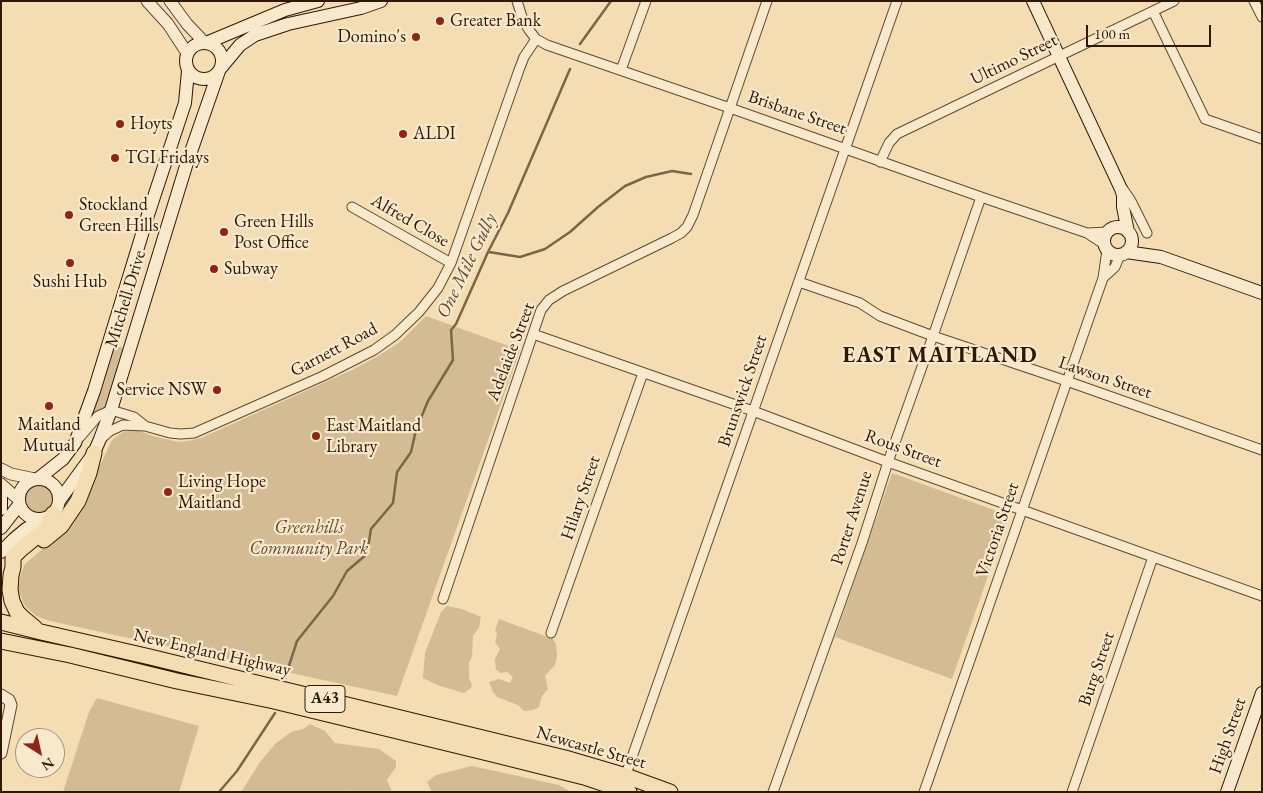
<!DOCTYPE html>
<style>
body{margin:0}
#map{position:relative;width:1263px;height:793px;overflow:hidden;background:#f4ddb2;font-family:"EB Garamond",serif}
canvas{display:block}
.frame{position:absolute;inset:0;border:2px solid #301703;pointer-events:none}
.north{position:absolute;left:15px;top:728px;width:50px;height:50px;box-sizing:border-box;background:#f8e9cd;border:1px solid #a8957c;border-radius:50%;rotate:145deg;font-size:14px;font-weight:700;line-height:20px;text-align:center;color:#301703}
.north::after{content:'';display:block;margin:auto;width:18px;height:22px;background:#8f2418;clip-path:polygon(50% 0,100% 100%,50% 72%,0 100%)}
.scale{position:absolute;left:1086px;top:25px;width:125px;height:22px;box-sizing:border-box;border:2px solid #301703;border-top:0;padding-left:6px;font-size:15px;line-height:18px;white-space:nowrap;color:#301703;-webkit-text-stroke:4px #f8e9cd;paint-order:stroke}
</style>
<div id="map">
<canvas width="1263" height="793"></canvas>
<div class="frame"></div>
<div class="north">N</div>
<div class="scale">100 m</div>
</div>
<script>
const c = document.querySelector('canvas').getContext('2d');
c.lineJoin = 'round';
function fillPath(path, color) { c.fillStyle = color; c.fill(path, 'evenodd'); }
const toPath = rows => new Path2D(rows.map(r => 'M' + r).join(''));
function strokePath(path, color, width, dash) { c.strokeStyle = color; c.lineWidth = width; c.lineCap = dash ? 'butt' : 'round'; c.setLineDash(dash || []); c.stroke(path); }
function drawText(font, color, halo, rows, align = 'center') {
  c.font = font + ' "EB Garamond",serif'; c.lineWidth = 4.5; c.setLineDash([]); c.textBaseline = 'middle'; c.strokeStyle = halo; c.fillStyle = color; for (const [text, x, y, turn = 0] of rows) {
    c.save(); c.translate(x, y); c.rotate((+turn || 0) * Math.PI / 180); c.textAlign = isNaN(turn) ? turn : align; if (halo) c.strokeText(text, 0, 0); c.fillText(text, 0, 0); c.restore();
  }
}
fillPath(toPath([
 [426,316,520,350,397,696,50,621,36,616,25,606,18,590,20,576,25,564,63,531,82,503,112,440,125,431,139,431,153,436,178,442,188,441,201,438,352,370,378,356,400,342],
 [112,345,124,348,106,407,92,416,90,414],
 [892,473,1005,514,1008,519,952,679,835,637],
 '24 499a15 15 0 1 1 30 0a15 15 0 1 1-30 0Z',
 [447,606,462,609,481,617,479,627,473,636,472,656,469,663,469,678,472,685,471,688,464,693,437,685,423,678,425,653,441,612],
 [499,619,553,639,556,644,557,656,555,665,545,676,548,689,542,696,539,707,533,710,524,711,518,705,497,697,493,692,489,682,499,679,510,683,513,677,507,672,501,673,496,670,495,659,500,649,495,642,497,634,495,630],
 [97,698,199,726,179,792,63,792,89,712],
 [310,724,325,731,335,743,379,749,396,761,396,767,387,780,392,792,351,792,350,790,347,792,241,792,260,762,275,744,291,732,303,729],
 [472,766,559,785,571,792,432,792,427,782,436,775]
]), '#d3bb94');
strokePath(toPath([
 [580,44,611,1],
 [489,252,520,257,545,249,570,232,598,207,625,186,646,177,672,171,691,174],
 [285,678,297,641,333,596,347,571,367,554,371,529,393,503,397,472,411,452,416,430,428,401,453,360,451,330,456,324,488,252,508,213,570,69],
 [219,792,237,771,275,713]
]), '#7d6648', 2.5);
const minor = toPath([
 [517,1,523,20,529,30,536,39,547,45,730,108,981,197,1087,233,1105,245],
 [1254,1,1262,17],
 [1153,11,1205,119,1262,139],
 [621,70,646,1],
 [880,162,889,143,897,134,1174,1],
 [1123,189,1131,201,1147,233],
 [352,207,451,263],
 [1087,233,1108,232],
 [1103,278,1115,267,1120,255],
 [799,282,860,303,880,316,933,336,1058,378,1262,450],
 [533,334,753,411,888,462,1262,596],
 [80,437,98,416,111,410,134,417,144,425],
 [101,439,110,431,123,425,145,426,170,433,181,434,194,433,323,376,374,350,395,335,419,312,438,288,451,263,519,70,524,57,536,39],
 [443,599,541,310,549,300,563,291,672,238,681,233,687,227,693,215,767,1],
 [551,633,643,373],
 [624,780,897,1],
 [773,792,862,543,888,462,933,336,981,197],
 [924,792,1103,278,1107,250],
 [1072,792,1153,557]
]);
const tertiary = toPath([
 [147,1,168,24,187,53],
 [170,1,187,24,205,43],
 [1,469,11,474,35,479],
 [1,484,18,499],
 [1,695,9,700,11,705,1,753]
]);
const secondary = toPath([
 [1033,1,1121,189,1123,195,1123,207,1128,232],
 '186 61a18 18 0 1 1 36 0a18 18 0 1 1-36 0Z',
 [206,43,285,10,318,1],
 [220,69,240,45,255,35,288,24,361,8,381,1],
 '1104 241a14 14 0 1 1 28 0a14 14 0 1 1-28 0Z',
 [1126,252,1161,257,1262,293],
 [39,478,63,459,75,443,94,391,147,218,185,103,188,71],
 '19 499a20 20 0 1 1 40 0a20 20 0 1 1-40 0Z',
 [1,497,1,509],
 [59,501,94,453,100,439,111,410,186,166,219,71],
 [1,528,19,505],
 [1,552,14,539,26,529,42,519],
 [1227,792,1262,693]
]);
const trunk = toPath([
 [44,540,61,526,78,501,89,473,94,453],
 [1,622,41,632,150,657,565,758,626,776,670,792],
 [35,628,23,618,17,612,12,601,10,590,11,575,13,567,13,557,20,550,43,531,48,525,53,514],
 [1,641,70,655,177,681,274,701,496,755,584,777,629,792]
]);
strokePath(minor, '#61482f', 11);
strokePath(tertiary, '#61482f', 13);
strokePath(secondary, '#301703', 14);
strokePath(trunk, '#301703', 17);
strokePath(minor, '#f8e9cd', 9);
strokePath(tertiary, '#f8e9cd', 11);
strokePath(secondary, '#f8e9cd', 12);
strokePath(trunk, '#f4ddb2', 15);
for (const [x, y, r, color] of [
 [440,21,5,"#8f2418"],
 [416,37,5,"#8f2418"],
 [120,124,5,"#8f2418"],
 [403,134,5,"#8f2418"],
 [115,158,5,"#8f2418"],
 [69,215,5,"#8f2418"],
 [224,232,5,"#8f2418"],
 [70,263,5,"#8f2418"],
 [214,269,5,"#8f2418"],
 [217,390,5,"#8f2418"],
 [49,406,5,"#8f2418"],
 [316,436,5,"#8f2418"],
 [168,492,5,"#8f2418"]
]) { const dot = new Path2D(); dot.arc(x, y, r, 0, 2 * Math.PI); c.fillStyle = color; c.fill(dot); strokePath(dot, '#f8e9cd', 2); }
for (const [x, y, w] of [
 [325,699,40]
]) { const box = new Path2D(); box.roundRect(x - w / 2, y - 13.5, w, 27, 4); c.fillStyle = '#f8e9cd'; c.fill(box); strokePath(box, '#301703', 1); }
drawText('bold 16px', '#301703', null, [
 ["A43",325,699]
]);
drawText('18px', '#301703', '#f8e9cd', [
 ["Greater Bank",450,21],
 ["Domino's",406,37,"right"],
 ["Hoyts",130,124],
 ["ALDI",413,134],
 ["TGI Fridays",125,158],
 ["Stockland",79,205],
 ["Green Hills",79,226],
 ["Green Hills",234,222],
 ["Post Office",234,243],
 ["Subway",224,269],
 ["Sushi Hub",70,282,"center"],
 ["Service NSW",207,390,"right"],
 ["Maitland",49,425,"center"],
 ["Mutual",49,446,"center"],
 ["East Maitland",326,426],
 ["Library",326,447],
 ["Living Hope",178,482],
 ["Maitland",178,503]
], 'left');
drawText('18px', '#301703', '#f8e9cd', [
 ["Ultimo Street",1014,60,-26],
 ["Brisbane Street",797,113,19],
 ["Alfred Close",410,221,30],
 ["Mitchell Drive",126,299,-73],
 ["Garnett Road",334,350,-28],
 ["Adelaide Street",511,352,-69],
 ["Lawson Street",1105,378,19],
 ["Brunswick Street",743,391,-71],
 ["Rous Street",903,449,20],
 ["Hilary Street",581,498,-71],
 ["Porter Avenue",852,518,-72],
 ["Victoria Street",998,530,-71],
 ["New England Highway",212,653,13],
 ["Burg Street",1097,669,-71],
 ["High Street",1228,736,-71],
 ["Newcastle Street",591,748,16]
]);
drawText('italic 18px', '#61482e', '#f8e9cd', [
 ["Greenhills",309,528],
 ["Community Park",309,549]
]);
drawText('italic 19px', '#644b31', '#f8e9cd', [
 ["One Mile Gully",467,266,-64]
]);
c.letterSpacing = '1px';
drawText('bold 22px', '#301703', '#f8e9cd', [
 ["EAST MAITLAND",940,356]
]);
c.letterSpacing = '0px';
</script>
